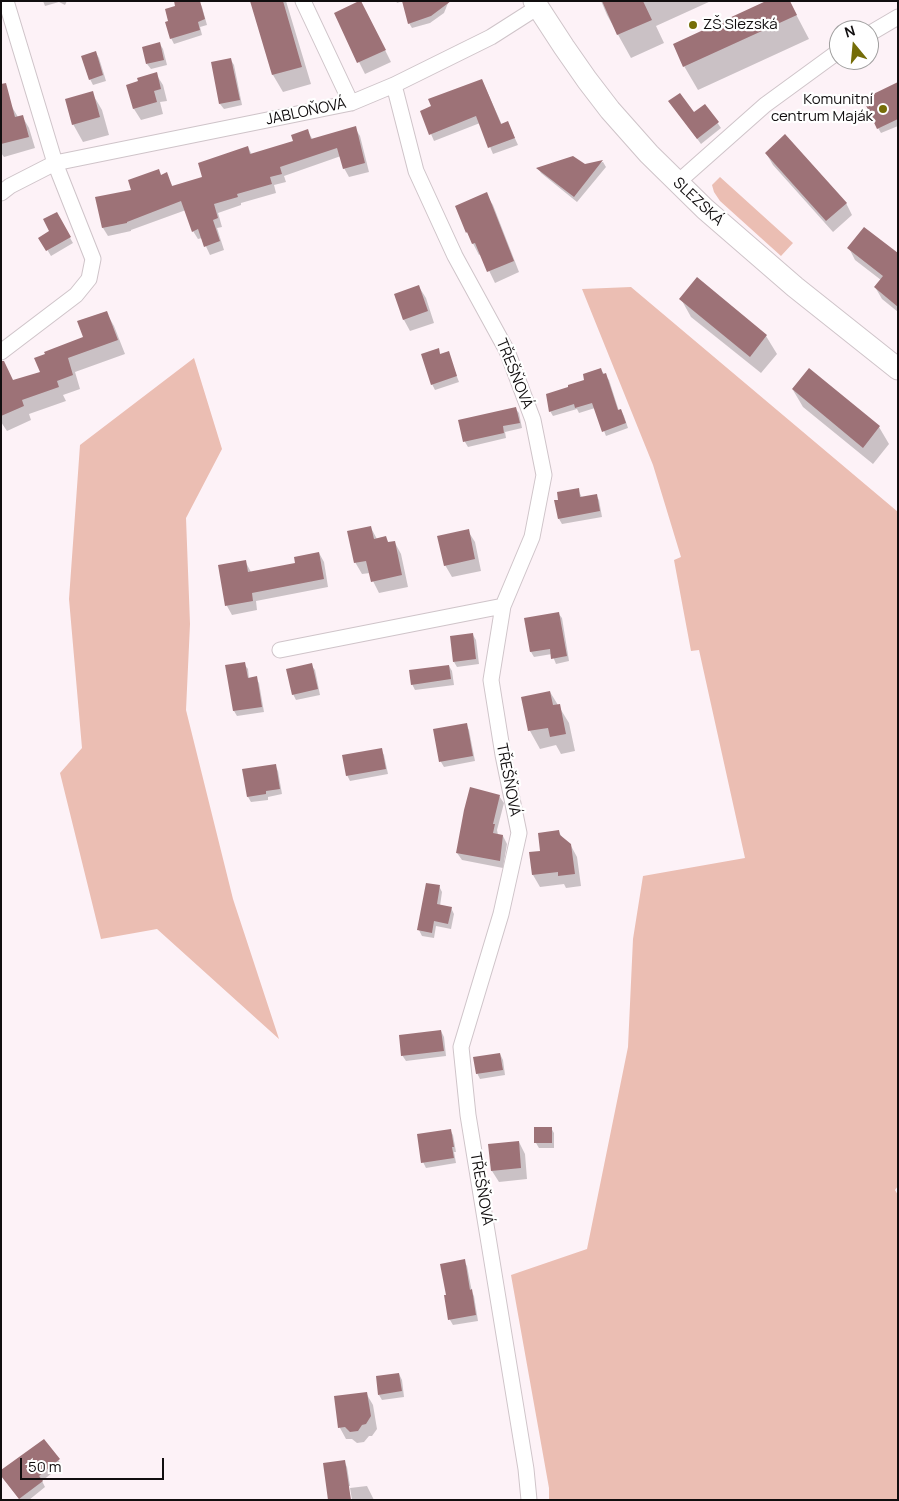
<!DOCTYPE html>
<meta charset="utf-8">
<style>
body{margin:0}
#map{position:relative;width:899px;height:1501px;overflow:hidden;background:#fdf2f7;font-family:Manrope,sans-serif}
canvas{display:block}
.frame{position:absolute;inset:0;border:2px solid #110e0f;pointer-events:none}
.north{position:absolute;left:829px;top:20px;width:50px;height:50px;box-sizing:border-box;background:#fff;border:1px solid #a09f9f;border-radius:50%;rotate:343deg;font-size:14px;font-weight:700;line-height:20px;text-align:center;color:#110e0f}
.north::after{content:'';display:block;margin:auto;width:18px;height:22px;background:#756d08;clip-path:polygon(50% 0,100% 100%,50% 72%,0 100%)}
.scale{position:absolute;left:20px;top:1458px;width:144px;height:22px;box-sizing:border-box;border:2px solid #110e0f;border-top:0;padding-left:6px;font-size:15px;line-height:18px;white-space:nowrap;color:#110e0f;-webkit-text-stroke:4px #fff;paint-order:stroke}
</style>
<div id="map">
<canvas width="899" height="1501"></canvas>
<div class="frame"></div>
<div class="north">N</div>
<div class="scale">50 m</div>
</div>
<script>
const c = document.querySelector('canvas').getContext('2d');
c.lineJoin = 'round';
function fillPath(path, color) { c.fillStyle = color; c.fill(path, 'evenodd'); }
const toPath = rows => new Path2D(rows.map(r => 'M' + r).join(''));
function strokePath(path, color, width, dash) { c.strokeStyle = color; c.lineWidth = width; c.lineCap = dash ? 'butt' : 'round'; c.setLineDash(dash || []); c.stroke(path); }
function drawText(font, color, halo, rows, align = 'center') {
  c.font = font + ' Manrope,sans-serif'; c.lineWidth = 4.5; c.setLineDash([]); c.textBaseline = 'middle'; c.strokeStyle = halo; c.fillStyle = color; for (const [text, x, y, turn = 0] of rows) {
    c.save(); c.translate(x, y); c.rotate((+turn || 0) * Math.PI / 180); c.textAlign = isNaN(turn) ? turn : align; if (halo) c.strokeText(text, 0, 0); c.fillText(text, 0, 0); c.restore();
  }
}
fillPath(toPath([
 [720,177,793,243,781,256,720,201,714,192,712,185],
 [631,287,898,512,898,1186,895,1190,898,1195,898,1500,549,1500,549,1488,511,1275,587,1249,628,1047,633,939,643,876,745,858,699,650,691,651,674,560,681,557,653,465,582,289],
 [194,358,222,449,186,518,190,624,186,710,233,899,279,1039,157,929,101,939,60,773,82,748,69,599,80,445]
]), '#ebbeb3');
fillPath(toPath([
 [43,1,67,1,65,5,59,2,45,6],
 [199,1,202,7,207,25,200,27,202,35,174,44,171,38],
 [252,1,286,1,311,84,283,92,273,75],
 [396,1,448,1,448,3,444,13,430,23,412,28,409,23,403,1,397,3],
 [601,1,711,1,656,26,664,43,631,58,607,15],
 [789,1,809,39,698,90,684,66,675,45],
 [335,14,367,14,391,62,365,74],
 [160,44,163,49,167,65,151,69,147,64],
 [96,53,99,58,106,81,93,85,90,79],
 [231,60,234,65,242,105,224,109,220,104,212,63],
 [156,74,163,85,167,101,160,102,163,114,141,120,134,109,127,86],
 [482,80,502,125,508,123,518,145,493,154,480,123,434,141,431,134],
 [898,84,898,126,881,133,878,128],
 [92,93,102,110,109,135,83,142,73,124],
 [670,102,694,114,705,105,721,128,701,144],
 [12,107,18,117,22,116,29,128,35,148,4,157,1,153,1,109],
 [355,128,360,136,369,172,349,177,344,168,341,156,284,176,286,182,274,185,276,193,241,203,241,205,218,213,222,227,217,228,224,250,210,255,202,238,198,239,193,231,186,210,131,230,131,231,108,236,103,228,97,198,133,191,166,174,173,187,204,178,248,147,252,155,295,142,307,130,313,140],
 [766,153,846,203,852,215,833,232,773,165],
 [603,162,606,167,577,202,541,173,538,168,584,166],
 [486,194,493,205,519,272,495,283,481,254,479,255,467,232],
 [56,214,73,243,51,256,40,238,51,231],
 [849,248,898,255,898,312,882,299,875,287,881,280,855,260],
 [697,279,766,336,777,354,761,373,691,317,681,299],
 [419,287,426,298,434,323,410,331,404,320,395,295],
 [106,312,114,326,125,354,75,372,80,389,63,395,66,401,29,414,31,420,7,431,1,422,1,382,13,382,41,373,84,338],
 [438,350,441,355,448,353,459,382,435,390,432,384],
 [601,370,609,380,619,411,621,410,624,416,628,428,606,436,595,408,579,413,577,409,553,416,550,411],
 [793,390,879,427,889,444,873,464,803,407],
 [515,408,519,413,522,428,505,432,506,438,468,447,465,442,460,421],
 [578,489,582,498,596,495,599,500,602,517,562,524,559,519],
 [371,528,377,539,385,537,389,544,395,543,401,554,408,587,379,593,373,581,370,573,362,574,355,562],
 [468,531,475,542,481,571,452,577,445,565],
 [319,553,324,562,328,587,256,601,257,610,232,615,227,606,220,566,245,561,251,572,296,564],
 [558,613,562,618,569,661,556,664,552,654,534,657,531,652,525,619],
 [473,635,476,640,479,664,457,667,454,662],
 [244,664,248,669,249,679,256,678,259,683,264,712,237,716,234,711,226,666],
 [311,665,315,670,320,695,296,700,293,694],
 [449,666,452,671,454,685,415,690,412,684],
 [550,692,569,723,575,751,561,754,556,745,540,749,530,731,523,698],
 [466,724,469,730,475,761,444,767,441,762,435,730],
 [381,749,384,755,388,774,350,781,347,775],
 [275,765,278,771,282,794,268,797,268,800,251,802,248,797,244,770],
 [499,796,504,803,497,830,498,835,503,836,507,844,503,868,462,860,457,853],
 [559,832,563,839,570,844,577,857,581,886,566,888,564,884,540,887,533,875,530,854,541,852],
 [439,886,442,892,440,906,451,908,454,914,451,929,436,926,434,938,422,936,419,930],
 [441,1031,444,1037,446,1056,406,1061,402,1055],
 [500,1054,503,1060,505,1075,480,1079,477,1073],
 [551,1128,554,1133,554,1148,539,1148,536,1143],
 [450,1130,453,1135,456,1152,454,1152,456,1163,426,1168,423,1162],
 [519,1142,525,1154,527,1179,499,1182,492,1171,490,1145],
 [464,1261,467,1266,472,1292,474,1296,478,1321,453,1325,450,1320,445,1296,448,1296],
 [399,1374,402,1380,404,1397,382,1400,379,1395],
 [366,1393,373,1405,377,1429,372,1436,369,1436,364,1442,357,1443,352,1439,346,1439,340,1428,335,1397],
 [44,1441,62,1465,42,1481,45,1487,29,1500,20,1500,3,1478],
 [344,1461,347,1467,350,1486,330,1489],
 [367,1486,374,1500,352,1500,350,1488]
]), '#0003');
fillPath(toPath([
 [174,1,200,1,205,19,198,22,200,30,170,39,165,22,168,21,165,9,175,6],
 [250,1,283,1,302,67,272,75],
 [359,1,361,1,386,50,357,63,334,13],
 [402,1,451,1,431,16,408,24],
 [602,1,643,1,652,20,617,35],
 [766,1,790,1,797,15,683,67,673,44],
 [160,42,164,60,146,64,142,47],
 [96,51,103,75,89,80,81,56],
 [231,58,240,100,219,104,211,62],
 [157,72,161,89,154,91,157,102,133,109,126,85,138,81,137,78],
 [482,79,501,124,508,121,515,138,488,148,476,116,429,135,420,111,431,106,428,99],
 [898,82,898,119,877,129,863,99],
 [6,83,15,117,23,115,29,137,1,144,1,84],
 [93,91,100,117,72,125,65,99],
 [680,93,694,112,705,104,719,122,697,139,668,101],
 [356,126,365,163,343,169,337,148,280,167,282,174,270,177,272,184,237,194,238,197,214,204,218,218,213,220,220,241,204,247,198,229,192,232,181,201,127,222,127,223,102,228,95,197,131,190,128,180,159,169,161,175,167,172,172,186,202,177,198,163,248,146,250,154,293,141,291,135,308,129,311,139],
 [785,134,847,203,826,221,765,153],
 [573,156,585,164,603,160,574,197,536,168],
 [487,192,514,261,487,272,475,243,472,244,467,232,466,233,455,206],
 [57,212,71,237,46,251,38,238,49,231,43,219],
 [864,227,898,253,898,307,874,287,883,276,847,248],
 [697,277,767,335,750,357,679,299],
 [419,285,428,311,403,320,394,294],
 [107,311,118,340,68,358,73,375,57,381,59,387,22,400,24,406,1,416,1,361,4,361,13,380,40,372,34,358,45,354,44,352,83,337,77,321],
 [439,348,440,354,449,351,457,376,431,385,421,354],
 [601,368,603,374,606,373,618,410,621,409,626,423,602,432,592,403,575,408,574,404,549,412,546,394,568,387,568,385,584,380,583,374],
 [809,368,880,426,863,448,792,389],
 [516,407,520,423,503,426,504,433,463,442,458,420],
 [579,488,580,497,597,494,600,511,558,519,554,500,558,500,557,492],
 [371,526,374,539,386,536,388,542,395,541,402,575,371,582,366,561,354,563,347,531],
 [469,529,475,559,444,566,437,536],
 [319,552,324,579,252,593,253,601,225,606,218,565,246,560,248,572,295,563,294,557],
 [559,612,567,656,551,659,550,649,530,652,524,618],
 [473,633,476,659,453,662,450,636],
 [245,662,248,678,257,676,262,707,233,711,225,665],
 [312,663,318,689,292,695,286,669],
 [449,665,451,679,411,685,409,670],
 [550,691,553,705,560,704,566,734,550,737,548,728,528,731,521,697],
 [467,723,473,756,439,762,433,729],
 [382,748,386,769,346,776,342,755],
 [276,764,280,789,266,791,266,794,247,797,242,769],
 [470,787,500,795,493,824,495,824,493,833,503,835,500,861,456,853,464,810],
 [559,830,560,835,571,844,575,874,558,876,558,872,532,875,529,852,540,851,538,833],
 [426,883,440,885,437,904,452,907,448,924,434,921,432,933,417,930],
 [441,1030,444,1051,401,1056,399,1035],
 [500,1053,503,1070,476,1074,473,1057],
 [534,1127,552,1127,552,1143,534,1143],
 [451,1129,454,1147,452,1147,454,1158,421,1163,417,1134],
 [519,1141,521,1168,491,1171,488,1144],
 [465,1259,470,1290,472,1289,476,1315,448,1320,444,1295,446,1295,440,1264],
 [399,1373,402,1391,378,1395,376,1376],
 [367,1392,371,1416,366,1424,362,1425,358,1431,350,1432,345,1427,338,1428,334,1396],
 [44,1439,60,1459,39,1476,43,1481,19,1499,1,1476,1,1470],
 [345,1460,351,1500,328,1500,323,1463]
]), '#9d7277');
const street = toPath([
 [303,1,351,103],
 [869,34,898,17],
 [394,85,416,171,455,256,507,351,533,420,544,475,532,537,503,606,491,680,503,755,519,833,501,914,461,1047,468,1115,526,1469,529,1500],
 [677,183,765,105,839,51],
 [1,193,10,186,55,163,351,103,394,85,491,37,538,7],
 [1,352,76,295,89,279,93,259,55,163,6,1],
 [280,650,503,606]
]);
const secondary = toPath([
 [534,1,564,47,587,80,610,110,649,154,705,209,795,287,898,369]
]);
strokePath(street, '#cfc4c9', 17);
strokePath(secondary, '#cfc4c9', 23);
strokePath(street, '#fff', 15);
strokePath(secondary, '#fff', 21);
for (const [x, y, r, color] of [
 [693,25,5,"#756d08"],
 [883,109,5,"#756d08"]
]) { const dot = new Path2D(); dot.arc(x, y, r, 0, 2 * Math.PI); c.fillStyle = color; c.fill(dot); strokePath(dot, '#fff', 2); }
drawText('15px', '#110e0f', '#fff', [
 ["ZŠ Slezská",703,25],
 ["Komunitní",873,100,"right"],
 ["centrum Maják",873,117,"right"]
], 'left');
drawText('15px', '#110e0f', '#fff', [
 ["JABLOŇOVÁ",306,112,-12],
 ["SLEZSKÁ",698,202,43],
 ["TŘEŠŇOVÁ",514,374,68],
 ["TŘEŠŇOVÁ",508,780,79],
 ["TŘEŠŇOVÁ",481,1189,80]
]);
</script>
